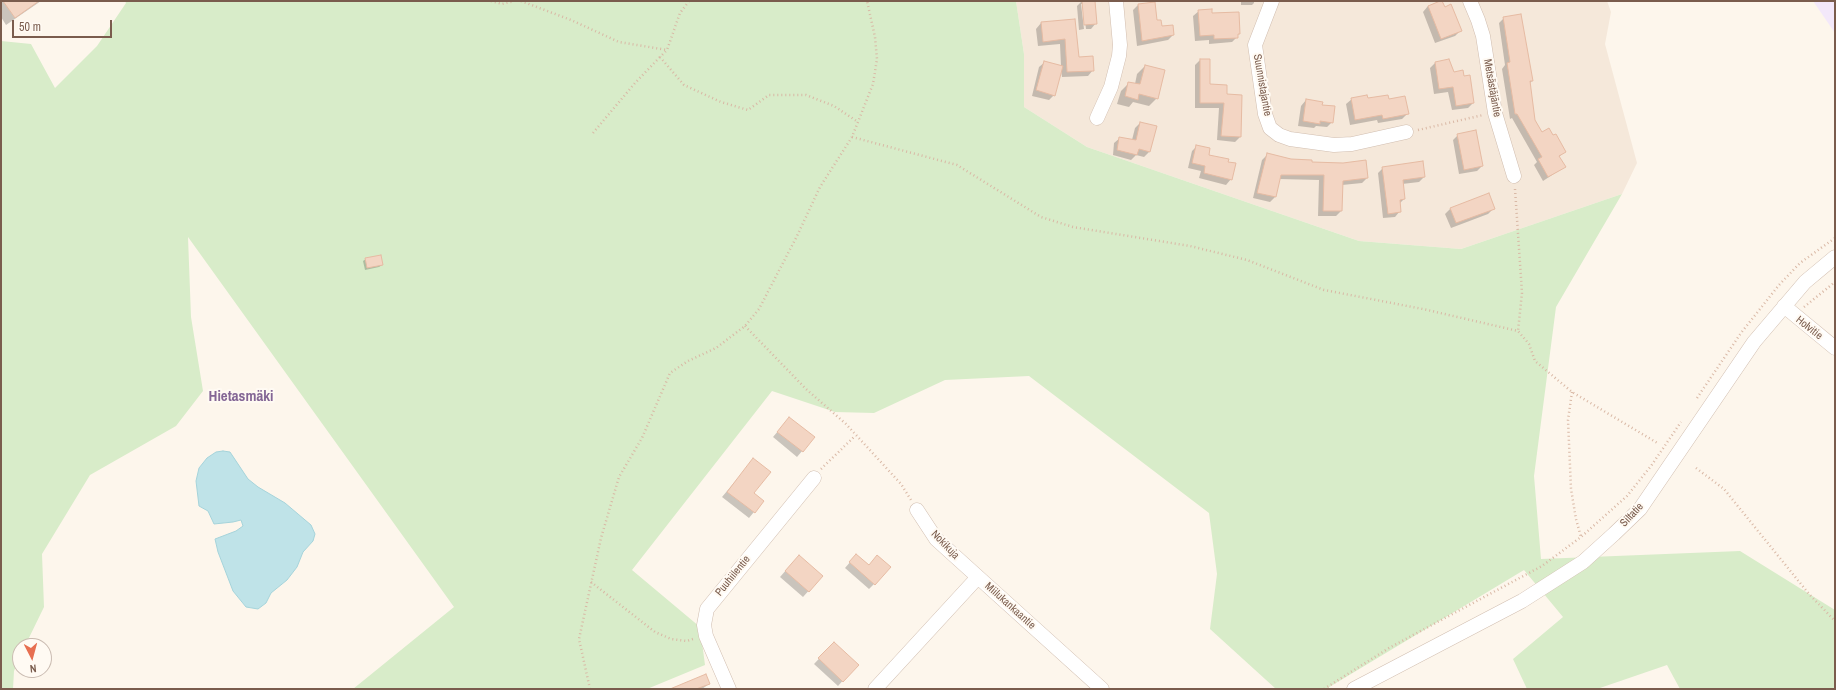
<!DOCTYPE html>
<meta charset="utf-8">
<style>
body{margin:0}
#map{position:relative;width:1836px;height:690px;overflow:hidden;background:#fdf6ec;font-family:"Archivo Narrow",sans-serif}
canvas{display:block}
.frame{position:absolute;inset:0;border:2px solid #7a5c4d;pointer-events:none}
.north{position:absolute;left:12px;top:638px;width:40px;height:40px;box-sizing:border-box;background:#fffaf3;border:1px solid #cabbb1;border-radius:50%;rotate:174deg;font-size:11px;font-weight:700;line-height:16px;text-align:center;color:#7a5c4d}
.north::after{content:'';display:block;margin:auto;width:14px;height:18px;background:#e76f51;clip-path:polygon(50% 0,100% 100%,50% 72%,0 100%)}
.scale{position:absolute;left:12px;top:20px;width:100px;height:18px;box-sizing:border-box;border:2px solid #7a5c4d;border-top:0;padding-left:5px;font-size:12px;line-height:14px;white-space:nowrap;color:#7a5c4d;-webkit-text-stroke:3px #fffaf3;paint-order:stroke}
</style>
<div id="map">
<canvas width="1836" height="690"></canvas>
<div class="frame"></div>
<div class="north">N</div>
<div class="scale">50 m</div>
</div>
<script>
const c = document.querySelector('canvas').getContext('2d');
c.lineJoin = 'round';
function fillPath(path, color) { c.fillStyle = color; c.fill(path, 'evenodd'); }
const toPath = rows => new Path2D(rows.map(r => 'M' + r).join(''));
function strokePath(path, color, width, dash) { c.strokeStyle = color; c.lineWidth = width; c.lineCap = dash ? 'butt' : 'round'; c.setLineDash(dash || []); c.stroke(path); }
function drawText(font, color, halo, rows, align = 'center') {
  c.font = font + ' "Archivo Narrow",sans-serif'; c.lineWidth = 4; c.setLineDash([]); c.textBaseline = 'middle'; c.strokeStyle = halo; c.fillStyle = color; for (const [text, x, y, turn = 0] of rows) {
    c.save(); c.translate(x, y); c.rotate((+turn || 0) * Math.PI / 180); c.textAlign = isNaN(turn) ? turn : align; if (halo) c.strokeText(text, 0, 0); c.fillText(text, 0, 0); c.restore();
  }
}
fillPath(toPath([
 [1016,1,1607,1,1611,12,1605,44,1637,163,1622,194,1461,249,1359,241,1087,147,1024,107,1024,54]
]), '#f5e8da');
fillPath(toPath([
 [1813,1,1835,1,1835,33]
]), '#f3e8fa');
fillPath(toPath([
 [125,1,1016,1,1024,54,1024,107,1087,147,1359,241,1461,249,1622,194,1556,307,1534,476,1541,559,1740,551,1835,610,1835,689,1680,689,1667,665,1597,689,1527,689,1513,659,1563,617,1524,570,1326,689,1276,689,1210,629,1217,574,1209,513,1029,376,945,380,874,413,835,412,772,391,632,570,700,627,705,665,647,689,353,689,454,607,188,237,191,317,203,391,176,426,90,475,42,554,44,607,25,646,20,646,20,657,14,671,13,689,1,689,1,41,31,44,55,88,97,46,126,3]
]), '#d8ecc9');
const water = toPath([
 [223,451,230,452,248,479,258,487,285,503,311,525,315,534,313,541,303,552,297,567,287,580,271,593,266,603,258,609,246,607,233,591,218,552,215,539,236,531,243,526,241,520,233,522,214,524,208,511,199,506,196,481,199,468,207,458,216,452,223,451]
]);
fillPath(water, '#bfe3e8');
strokePath(water, '#a5d3da', 1);
fillPath(toPath([
 [1,1,41,1,6,25,1,17],
 [1082,1,1094,1,1096,23,1091,29,1086,29,1083,4,1081,4,1084,29,1079,30,1077,6],
 [1241,1,1254,1,1254,3,1252,5,1241,5],
 [1441,1,1444,8,1460,31,1455,36,1435,43,1423,12,1428,6],
 [1154,3,1156,21,1173,35,1168,40,1137,46,1133,10,1138,5],
 [1199,11,1211,14,1239,33,1237,37,1232,42,1209,44,1209,40,1195,41,1193,16],
 [1504,18,1532,81,1529,84,1534,120,1542,133,1565,151,1559,157,1564,167,1543,181,1534,165,1537,162,1512,118,1510,119,1502,69,1505,65,1499,23],
 [1074,20,1078,58,1093,70,1088,76,1062,77,1061,70,1054,95,1049,100,1032,96,1039,67,1045,62,1061,66,1060,44,1038,46,1036,29,1041,23],
 [1200,60,1209,85,1226,95,1241,96,1240,137,1235,142,1217,140,1219,108,1195,108,1195,65],
 [1435,63,1453,73,1473,103,1468,108,1452,110,1448,92,1434,94,1430,68],
 [1145,66,1157,98,1149,106,1133,102,1129,107,1117,104,1121,91,1129,83,1135,84,1137,74],
 [1352,99,1388,100,1407,114,1402,119,1378,123,1377,120,1350,125,1346,104],
 [1306,100,1321,105,1332,122,1327,127,1316,126,1314,128,1298,126,1301,106],
 [1140,123,1149,152,1144,157,1136,155,1131,160,1113,155,1114,143,1120,138,1132,140,1135,128],
 [1458,135,1482,166,1477,171,1459,174,1453,140],
 [1197,146,1208,155,1227,162,1231,179,1226,185,1199,178,1201,171,1188,168,1192,151],
 [1267,155,1311,163,1367,178,1362,183,1342,185,1341,211,1336,216,1318,216,1319,180,1279,179,1275,197,1270,202,1253,198,1262,160],
 [1383,168,1424,177,1419,182,1402,184,1404,199,1399,204,1400,211,1395,217,1383,218,1378,173],
 [1451,208,1494,208,1488,214,1451,228,1445,214],
 [366,259,382,265,379,267,365,270,363,261],
 [789,418,814,437,797,457,773,437],
 [754,459,753,493,763,501,749,518,722,497],
 [794,561,822,576,803,597,780,577],
 [851,561,874,584,869,589,845,568],
 [834,643,857,665,838,686,814,664],
 [709,684,702,689,671,689]
]), '#0003');
const building = toPath([
 [3,1,39,1,15,18,3,1],
 [1082,1,1095,1,1097,24,1084,25,1082,1],
 [1440,1,1442,1,1445,7,1451,4,1462,31,1441,39,1428,6,1440,1],
 [1155,2,1157,20,1161,20,1162,26,1173,25,1174,35,1142,41,1138,4,1155,2],
 [1212,9,1212,13,1239,12,1240,34,1238,34,1238,38,1214,39,1214,35,1200,36,1198,10,1212,9],
 [1521,14,1533,81,1530,81,1535,120,1542,132,1549,128,1553,135,1556,134,1566,152,1559,156,1566,167,1548,177,1538,159,1542,157,1517,114,1515,114,1507,63,1510,62,1503,17,1521,14],
 [1075,19,1079,57,1093,56,1094,71,1067,72,1065,39,1043,42,1041,22,1075,19],
 [1200,59,1210,59,1210,84,1227,85,1227,94,1242,95,1241,137,1221,136,1224,103,1200,103,1200,59],
 [1449,59,1454,72,1463,70,1464,76,1470,75,1474,103,1456,106,1453,87,1439,89,1435,62,1449,59],
 [1044,61,1063,66,1055,96,1036,90,1044,61],
 [1145,65,1165,70,1158,99,1139,94,1138,100,1125,96,1128,82,1140,84,1145,65],
 [1367,95,1368,98,1388,95,1389,99,1405,96,1409,114,1383,119,1382,115,1355,120,1351,98,1367,95],
 [1306,99,1323,102,1322,105,1335,106,1333,123,1320,121,1320,124,1303,121,1306,99],
 [1140,122,1157,126,1150,152,1139,149,1137,155,1117,150,1119,137,1136,140,1140,122],
 [1476,130,1483,166,1464,170,1457,134,1476,130],
 [1196,145,1210,148,1209,155,1229,159,1228,162,1236,163,1232,180,1204,173,1205,166,1192,163,1196,145],
 [1267,153,1291,159,1312,160,1312,162,1343,163,1366,160,1368,178,1343,181,1342,211,1323,211,1324,175,1281,175,1276,197,1257,193,1267,153],
 [1423,161,1425,177,1403,180,1405,199,1400,200,1401,212,1388,214,1382,167,1423,161],
 [1489,193,1495,209,1456,223,1450,208,1489,193],
 [381,255,383,265,367,268,365,258,381,255],
 [789,417,815,437,803,452,777,432,789,417],
 [753,458,771,472,754,493,764,501,755,513,727,492,753,458],
 [856,554,869,565,877,555,891,567,875,585,849,562,856,554],
 [799,555,823,576,809,592,785,571,799,555],
 [834,642,859,665,843,682,818,658,834,642],
 [706,674,710,684,696,689,670,689,706,674]
]);
fillPath(building, '#f3d5c3');
strokePath(building, '#e6bba3', 1);
const minor = toPath([
 [1272,1,1255,45,1265,114,1270,128,1279,135,1290,139,1334,145,1352,144,1406,132],
 [1470,1,1478,20,1483,36,1495,113,1514,176],
 [1097,118,1111,87,1119,56,1120,45,1116,1],
 [1784,306,1835,348],
 [917,510,936,539,978,577],
 [729,689,706,636,704,625,707,609,814,478],
 [875,689,978,577,1102,689],
 [1354,689,1522,601,1583,562,1614,534,1640,509,1754,342,1805,282,1835,257]
]);
strokePath(minor, '#d1beb0', 15);
strokePath(toPath([
 [491,1,502,4,514,1],
 [521,1,571,20,619,42,667,50],
 [689,1,680,13,667,50,660,57,684,85,721,102,748,110,769,95,806,95,834,106,858,122],
 [1418,130,1483,115],
 [593,133,635,83,660,57],
 [852,137,957,165,1041,217,1073,227,1190,246,1247,260,1324,290,1423,309,1518,331,1529,344,1535,361,1572,392,1659,444],
 [1515,189,1522,293,1518,331],
 [1804,307,1835,282],
 [745,326,806,389,846,424,901,484,911,500],
 [1572,392,1568,420,1571,489,1576,519,1581,537],
 [1697,398,1741,333,1779,285,1800,263,1835,238],
 [1696,468,1724,489,1809,594,1835,621],
 [821,469,855,436],
 [591,582,655,632,671,639,687,641,693,639],
 [590,689,579,639,601,538,619,477,642,438,670,373,688,361,716,348,745,326,759,309,797,236,820,187,852,137,873,84,877,59,875,37,867,1],
 [1324,689,1389,648,1542,566,1581,537,1627,496,1651,466,1681,422]
]), '#d9b8a5', 2.5, [1, 3]);
strokePath(minor, '#fff', 14);
drawText('11px', '#7a5c4d', '#fffaf3', [
 ["Suunnistajantie",1262,85,80],
 ["Metsästäjäntie",1492,88,80],
 ["Holvitie",1809,328,38],
 ["Siltatie",1632,515,-47],
 ["Nokikuja",945,545,46],
 ["Puuhiilentie",733,576,-51],
 ["Miilukankaantie",1010,606,42]
]);
drawText('bold 15px', '#846695', '#fffaf3', [
 ["Hietasmäki",241,397]
]);
</script>
